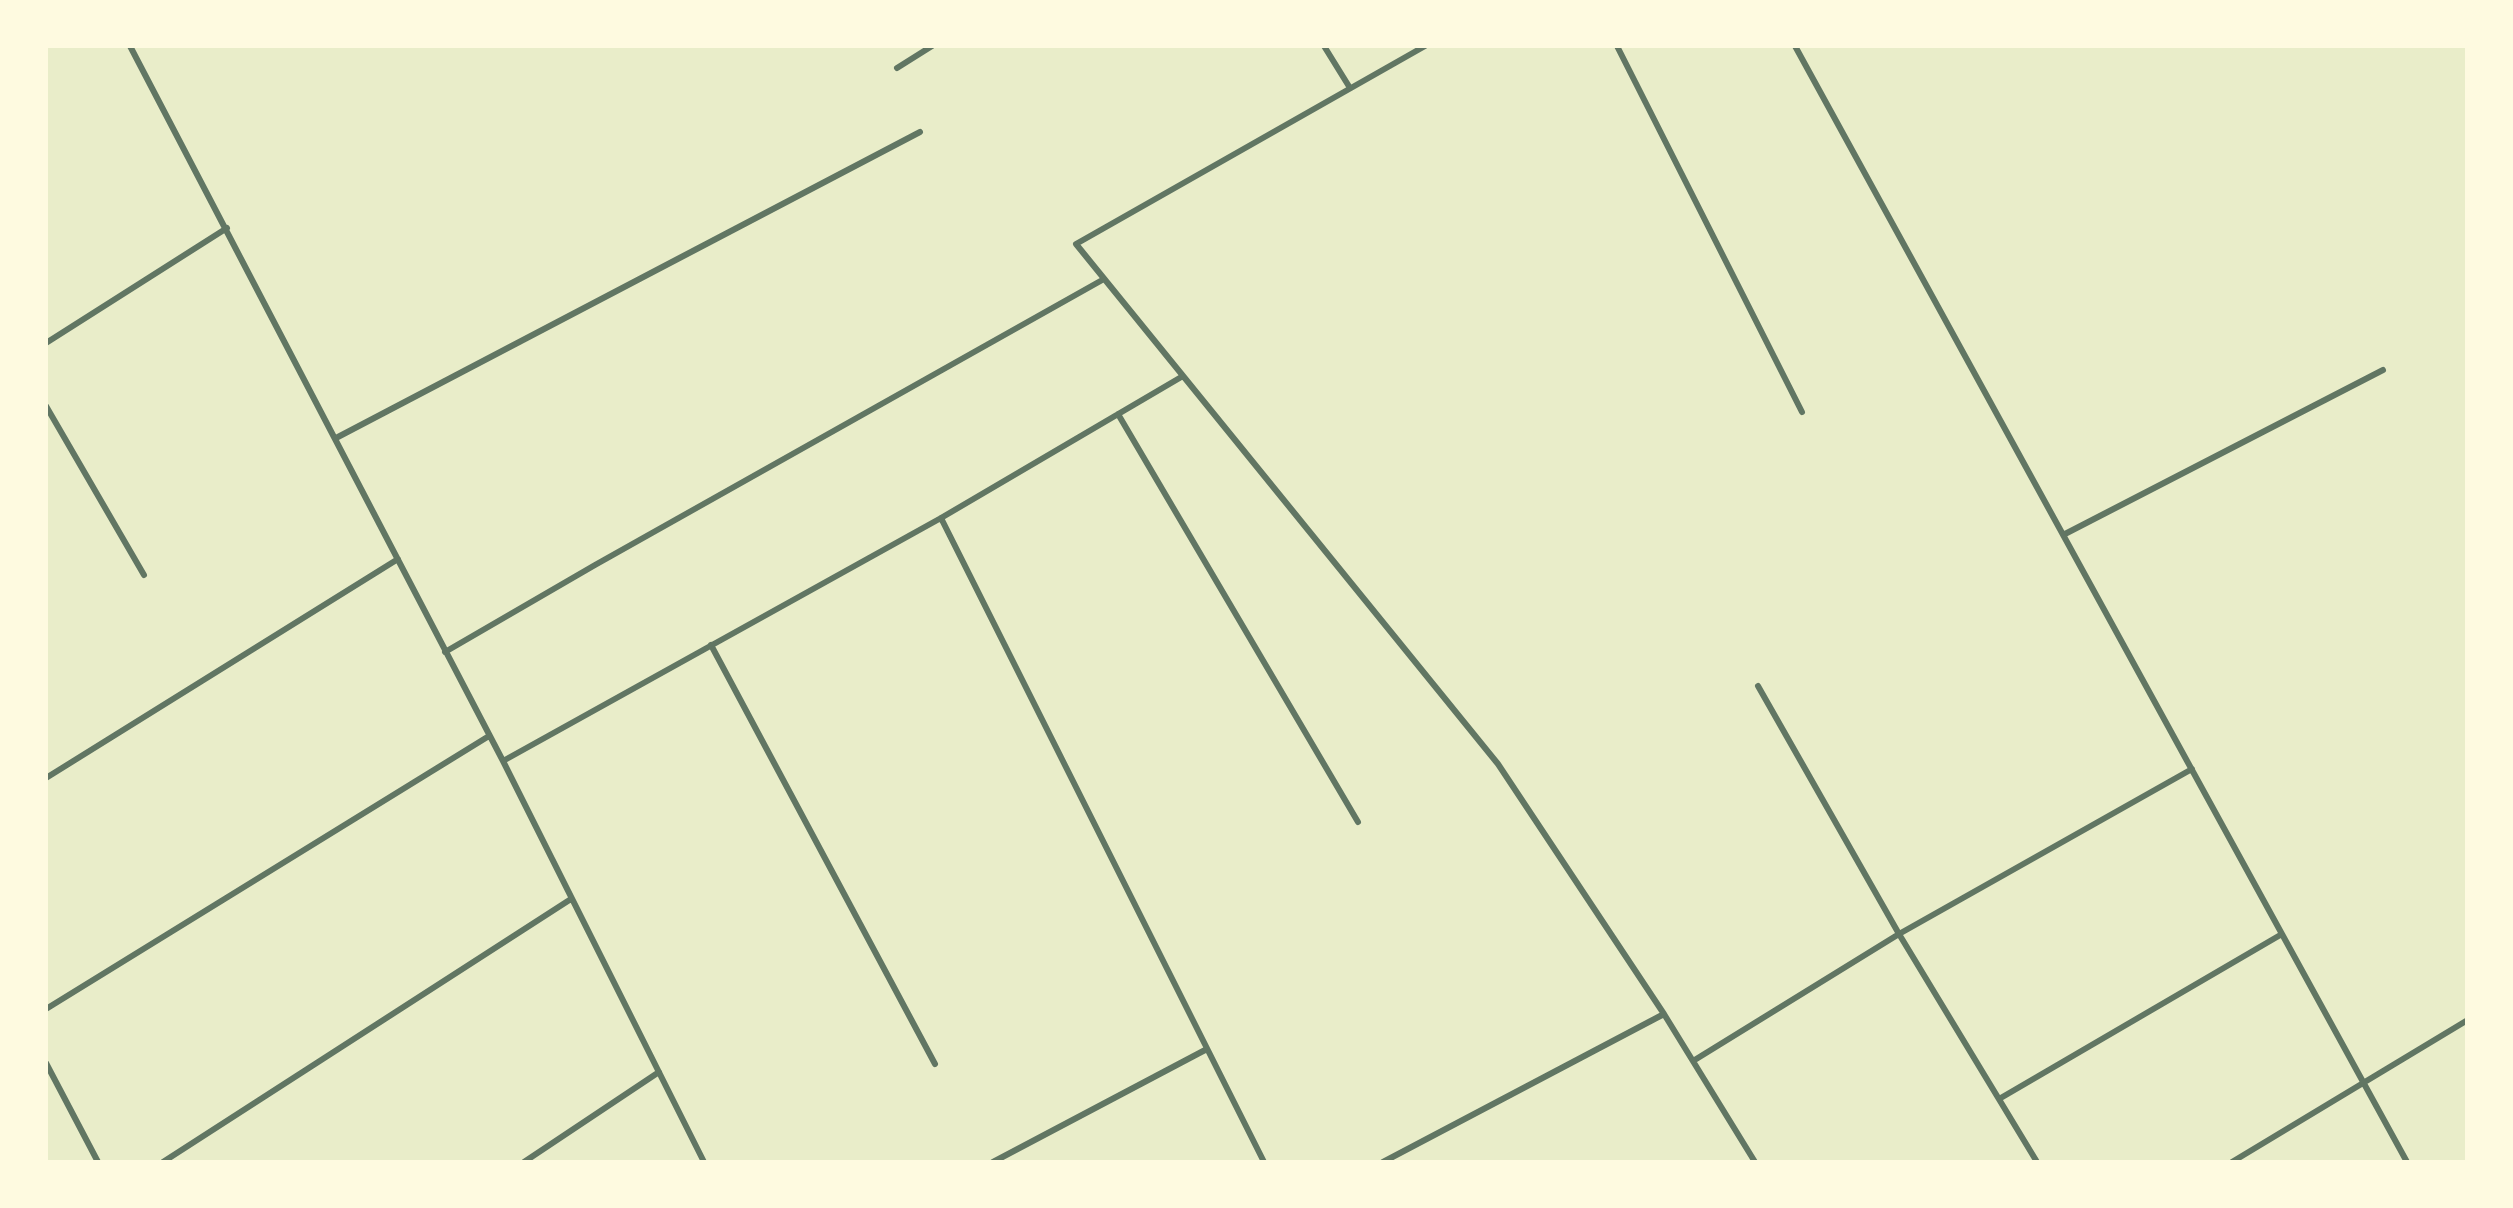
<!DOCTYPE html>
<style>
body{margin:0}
#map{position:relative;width:2513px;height:1208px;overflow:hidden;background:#e9edc9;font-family:Helvetica,sans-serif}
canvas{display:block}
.frame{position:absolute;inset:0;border:48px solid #fefae0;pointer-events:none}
</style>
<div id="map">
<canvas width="2513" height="1208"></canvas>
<div class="frame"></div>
</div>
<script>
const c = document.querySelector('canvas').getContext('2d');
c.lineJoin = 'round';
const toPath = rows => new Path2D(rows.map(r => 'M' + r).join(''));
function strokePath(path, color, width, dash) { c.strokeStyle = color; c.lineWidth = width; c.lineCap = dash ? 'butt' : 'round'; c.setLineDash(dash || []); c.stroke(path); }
strokePath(toPath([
 [130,46,503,761,704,1162],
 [1324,46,1350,88],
 [1425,46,1076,244,1498,764,1664,1014,1755,1162],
 [1617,46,1802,412],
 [1795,46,2407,1162],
 [897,68,932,46],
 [46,343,227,228],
 [46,406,144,575],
 [1118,414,1358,822],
 [336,438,920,132],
 [941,518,1264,1162],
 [2063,535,2383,370],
 [711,645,935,1064],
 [445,652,595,565,1104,279],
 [1758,686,1899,934,2037,1162],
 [503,761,941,518,1183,376],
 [46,778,398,559],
 [46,1009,489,736],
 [1693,1061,1899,934,2192,769],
 [46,1063,98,1162],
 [1999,1099,2282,934],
 [163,1162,571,899],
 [524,1162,659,1072],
 [993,1162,1207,1049],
 [1383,1162,1664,1014],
 [2232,1162,2466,1021]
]), '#617663', 6);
</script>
